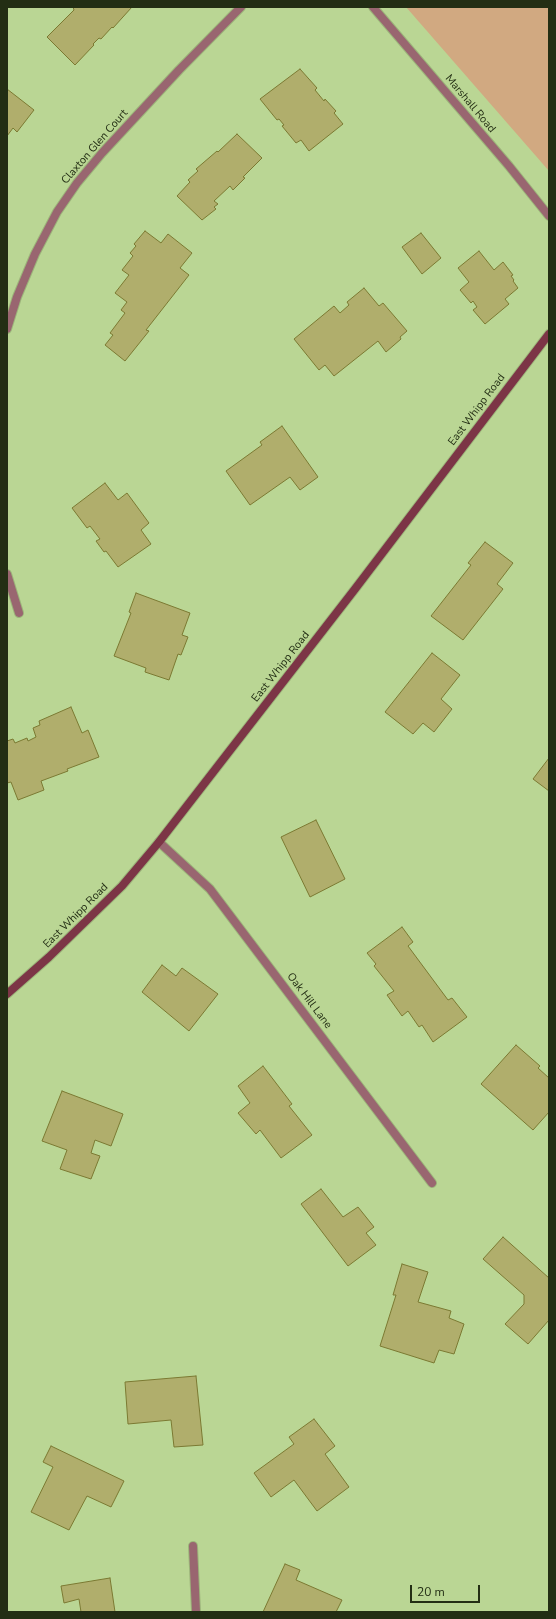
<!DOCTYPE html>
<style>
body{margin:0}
#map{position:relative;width:556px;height:1619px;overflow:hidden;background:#bad694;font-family:"Nunito Sans",sans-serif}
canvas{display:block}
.frame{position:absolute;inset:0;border:8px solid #232e14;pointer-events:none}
.scale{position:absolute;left:410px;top:1585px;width:70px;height:18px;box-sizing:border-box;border:2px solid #232e14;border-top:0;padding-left:5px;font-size:12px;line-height:14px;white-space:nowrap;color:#232e14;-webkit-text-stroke:3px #bad694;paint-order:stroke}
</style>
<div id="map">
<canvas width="556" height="1619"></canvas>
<div class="frame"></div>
<div class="scale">20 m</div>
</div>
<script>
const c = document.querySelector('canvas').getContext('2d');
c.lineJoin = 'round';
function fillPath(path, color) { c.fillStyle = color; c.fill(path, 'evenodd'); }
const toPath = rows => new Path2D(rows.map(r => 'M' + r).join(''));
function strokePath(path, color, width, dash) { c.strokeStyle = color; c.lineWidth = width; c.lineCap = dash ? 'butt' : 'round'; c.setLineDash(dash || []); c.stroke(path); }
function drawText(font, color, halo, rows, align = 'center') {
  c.font = font + ' "Nunito Sans",sans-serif'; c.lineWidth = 3; c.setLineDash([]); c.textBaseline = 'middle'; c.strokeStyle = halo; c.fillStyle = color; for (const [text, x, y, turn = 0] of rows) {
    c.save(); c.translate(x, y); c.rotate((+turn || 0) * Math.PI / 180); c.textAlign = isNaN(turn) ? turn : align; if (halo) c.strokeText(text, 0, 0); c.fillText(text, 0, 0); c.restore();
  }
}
fillPath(toPath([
 [406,7,549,7,549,171]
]), '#d1a981');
const building = toPath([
 [132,7,113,28,112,27,101,39,99,38,93,44,94,45,75,65,47,37,74,10,73,7,132,7],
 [300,69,317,88,315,90,324,101,325,99,336,111,334,113,343,124,309,151,301,140,296,143,282,126,284,125,279,119,277,120,260,99,300,69],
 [7,89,34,110,17,132,13,128,7,136,7,89],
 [237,134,262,158,243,177,245,178,233,190,230,186,214,201,218,204,214,207,216,209,202,220,177,196,190,182,188,180,198,171,196,169,217,151,218,152,237,134],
 [145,231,161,243,168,234,192,253,180,268,189,275,146,330,149,331,125,361,105,345,113,335,110,333,125,313,121,310,127,302,115,293,129,275,122,270,133,256,130,253,136,246,134,244,145,231],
 [421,233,441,258,422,274,402,247,421,233],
 [479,251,494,270,503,262,513,275,511,276,514,280,513,281,518,288,505,299,509,304,485,324,473,310,477,307,473,301,471,303,460,290,469,282,458,268,479,251],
 [364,288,379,306,383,303,407,331,400,337,401,339,386,352,378,341,334,376,325,365,319,370,294,339,334,306,340,313,349,305,347,302,364,288],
 [282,426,318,477,300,490,290,477,250,505,226,471,262,445,260,442,282,426],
 [105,483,118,500,127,493,149,523,141,530,151,544,118,567,106,551,104,552,96,541,100,539,90,526,87,528,72,508,105,483],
 [485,542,513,563,497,584,503,589,463,640,431,616,471,565,468,563,485,542],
 [136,593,190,613,182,635,188,637,181,655,178,654,169,680,145,672,146,668,114,656,131,613,129,612,136,593],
 [432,653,460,675,441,699,452,709,434,732,423,723,413,734,385,712,432,653],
 [71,707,82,733,88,730,99,757,67,769,68,771,41,781,44,790,18,800,11,782,7,783,7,741,13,739,15,743,27,738,28,741,36,737,33,728,40,725,39,721,71,707],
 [549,758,549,791,533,779,549,758],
 [316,820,345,879,310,897,281,837,316,820],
 [402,927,413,942,408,946,448,1000,452,998,467,1017,433,1042,422,1025,419,1027,408,1011,402,1016,387,995,394,991,374,966,376,964,367,953,402,927],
 [162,965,176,976,182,968,218,994,189,1031,142,992,162,965],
 [516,1045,540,1066,538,1068,549,1078,549,1112,533,1130,481,1084,516,1045],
 [263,1066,292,1104,289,1106,312,1135,281,1158,260,1130,256,1134,238,1113,250,1103,238,1086,263,1066],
 [62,1091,123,1114,111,1146,95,1140,91,1153,100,1156,91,1179,60,1169,67,1150,42,1141,62,1091],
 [321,1189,343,1217,358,1207,374,1227,366,1233,376,1245,348,1266,301,1204,321,1189],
 [503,1237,549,1278,549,1320,528,1344,505,1324,524,1304,524,1295,483,1259,503,1237],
 [402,1264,428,1272,418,1302,451,1311,449,1318,464,1324,454,1354,439,1350,434,1363,380,1346,396,1295,393,1295,402,1264],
 [196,1376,203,1445,174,1447,171,1420,128,1424,125,1382,196,1376],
 [314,1419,335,1446,325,1454,349,1487,317,1511,294,1480,271,1497,254,1473,294,1444,289,1437,314,1419],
 [51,1446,124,1481,111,1507,87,1496,69,1530,31,1512,53,1467,43,1462,51,1446],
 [285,1564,300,1570,296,1580,342,1600,336,1612,263,1612,285,1564],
 [110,1578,115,1612,81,1612,79,1599,64,1603,61,1586,110,1578]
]);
fillPath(building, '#b0ae6c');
strokePath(building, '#7b7932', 1);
const minor = toPath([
 [7,329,17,297,35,254,57,212,77,183,102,153,179,70,241,7],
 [7,574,19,613],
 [159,842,210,889,432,1183],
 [193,1546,196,1612]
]);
const tertiary = toPath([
 [373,7,509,166,549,216]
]);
const secondary = toPath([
 [7,994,49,957,122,886,159,842,355,589,549,334]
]);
strokePath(minor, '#9cb47a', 10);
strokePath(tertiary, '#9cb47a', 10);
strokePath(secondary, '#9cb47a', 10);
strokePath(minor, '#996670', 8);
strokePath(tertiary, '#996670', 8);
strokePath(secondary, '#7c3546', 8);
drawText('11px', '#232e14', '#bad694', [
 ["Marshall Road",470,104,50],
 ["Claxton Glen Court",95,147,-49],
 ["East Whipp Road",477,410,-53],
 ["East Whipp Road",281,667,-52],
 ["East Whipp Road",76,916,-45],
 ["Oak Hill Lane",309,1001,53]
]);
</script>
